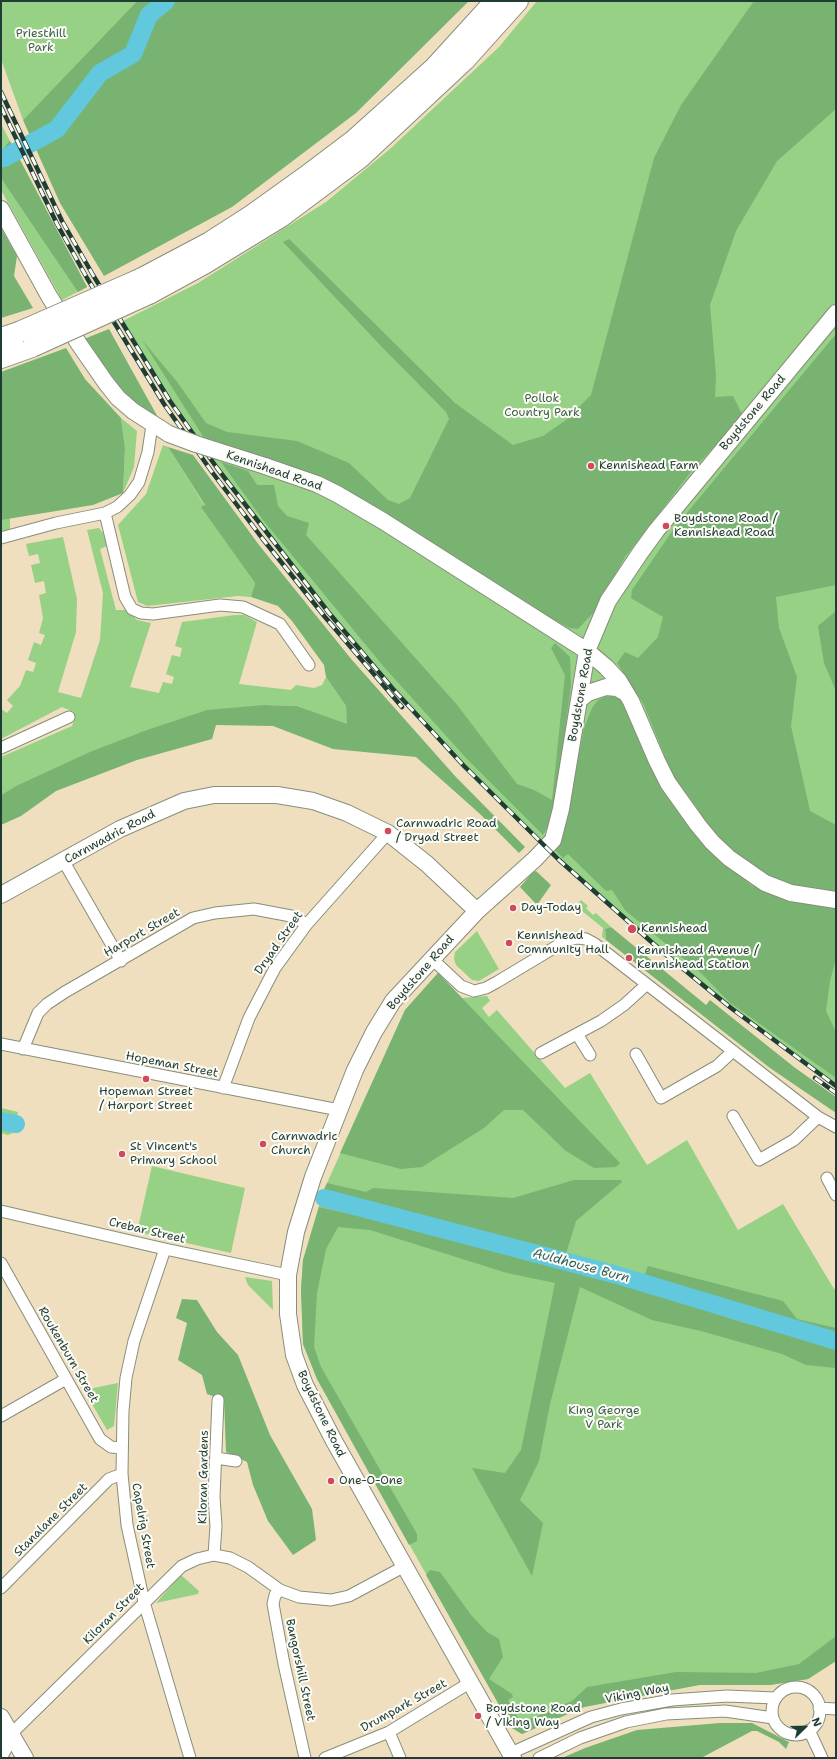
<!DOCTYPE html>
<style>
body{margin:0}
#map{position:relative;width:837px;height:1759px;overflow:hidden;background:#efdfbf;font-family:"Shantell Sans",sans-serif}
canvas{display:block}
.frame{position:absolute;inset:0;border:2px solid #1f3d34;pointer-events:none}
.north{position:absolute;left:785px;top:1707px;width:40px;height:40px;-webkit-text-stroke:3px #fdfcf7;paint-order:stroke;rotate:67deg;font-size:11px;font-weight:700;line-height:16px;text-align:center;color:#1f3d34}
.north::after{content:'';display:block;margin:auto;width:14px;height:18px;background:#1f3d34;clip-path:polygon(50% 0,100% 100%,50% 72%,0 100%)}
</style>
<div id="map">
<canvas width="837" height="1759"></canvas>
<div class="frame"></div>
<div class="north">N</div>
</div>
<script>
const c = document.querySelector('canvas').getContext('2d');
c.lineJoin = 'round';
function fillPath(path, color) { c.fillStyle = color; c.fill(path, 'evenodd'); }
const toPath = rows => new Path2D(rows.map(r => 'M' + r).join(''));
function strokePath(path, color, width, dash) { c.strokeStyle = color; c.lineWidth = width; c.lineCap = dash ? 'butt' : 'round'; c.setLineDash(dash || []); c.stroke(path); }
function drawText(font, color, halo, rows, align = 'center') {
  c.font = font + ' "Shantell Sans",sans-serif'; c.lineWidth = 4; c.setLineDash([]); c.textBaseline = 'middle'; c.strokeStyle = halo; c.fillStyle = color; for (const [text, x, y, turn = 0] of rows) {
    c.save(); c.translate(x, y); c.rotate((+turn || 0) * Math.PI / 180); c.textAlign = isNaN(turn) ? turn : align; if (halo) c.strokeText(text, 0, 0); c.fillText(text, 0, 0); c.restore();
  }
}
fillPath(toPath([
 [1,1,137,1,23,120,1,59],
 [537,1,836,1,836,1086,731,1008,665,954,559,860,464,766,393,689,329,613,267,534,217,468,170,401,121,322,198,283,326,202,391,148,499,47],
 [1,124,87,287,62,300,1,190],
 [121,418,137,431,134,467,123,493,125,448],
 [163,445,168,447,205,506,202,507,255,583,251,597,238,596,147,606,138,602,118,525,146,494],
 [10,518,10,530,1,532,1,520],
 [99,528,103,533,107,546,100,549,116,610,126,610,137,620,151,623,130,687,159,693,163,682,172,684,174,677,166,674,172,655,180,657,182,648,175,646,182,622,235,615,244,615,257,622,239,684,291,690,296,685,314,688,322,685,326,677,346,706,348,725,297,706,264,705,14,787,1,795,1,757,72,726,74,719,69,710,62,707,1,739,1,709,7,713,13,706,7,700,20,686,26,670,33,672,36,663,28,660,34,642,41,645,45,635,39,633,43,618,39,595,46,593,44,581,35,583,31,565,40,563,38,554,29,556,26,544,63,537,77,599,76,632,58,692,81,698,100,640,103,593,87,530],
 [581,900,588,906,586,908,593,915,596,913,611,927,605,929,606,940,602,937,603,928,576,906],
 [477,931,499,969,479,981,472,980,456,965,454,959,455,952],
 [438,973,462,998,487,996,490,1001,482,1008,489,1017,497,1010,565,1088,590,1073,647,1165,687,1140,738,1230,783,1204,834,1289,836,1288,836,1661,808,1679,770,1685,699,1685,584,1707,522,1734,512,1728,317,1379,303,1344,301,1290,303,1260,323,1192,405,1010],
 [1,1108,18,1112,15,1132,8,1135,1,1133],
 [152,1166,245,1188,231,1253,137,1232],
 [245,1277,272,1281,273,1310,248,1285],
 [118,1383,114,1426,107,1430,84,1390],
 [181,1575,199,1591,198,1594,156,1603]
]), '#96d185');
fillPath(toPath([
 [137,1,469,1,356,113,232,207,104,276,60,203,23,120],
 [754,1,836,1,836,109,777,161,736,231,710,305,716,376,715,397,733,396,743,416,694,468,625,557,595,611,578,629,569,628,531,607,351,493,301,470,204,438,142,340,178,383,206,423,227,432,297,441,349,463,388,500,399,504,410,498,449,419,446,412,381,346,283,242,289,239,455,403,513,445,543,436,566,420,591,395,654,158,681,105],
 [10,141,87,287,78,292,1,178,3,149],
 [1,228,17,256,14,276,33,308,1,318],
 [109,329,160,421,132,401,106,373,84,339],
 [836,334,836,585,776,597,779,628,797,677,791,726,810,811,836,825,836,891,792,886,756,869,727,847,702,820,673,776,643,703,617,663,625,652,638,658,658,637,663,617,631,598,632,590,675,527],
 [66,348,85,379,121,418,125,448,123,493,93,505,1,520,1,372],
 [168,447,193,455,259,545,352,660,455,776,525,847,519,853,480,814,416,757,333,749,273,726,216,725,212,739,137,760,56,791,21,816,1,825,1,795,14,787,90,752,147,730,207,710,264,705,297,706,347,724,346,706,326,677,324,665,292,621,278,606,251,597,255,583,201,507,205,505],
 [221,462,248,471,257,485,274,485,278,506,287,516,309,523,306,535,458,706,517,784,534,790,552,800,565,675,551,648,555,643,570,657,571,686,553,817,543,835,467,759,384,667,263,520],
 [836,611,836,691,824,663,818,626],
 [607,696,618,697,623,704,635,727,722,861,752,886,783,897,836,906,836,959,830,981,826,1011,836,1032,836,1078,729,1002,702,974,625,910,612,890,606,891,568,854,563,858,555,850,559,841,571,796,584,728,592,708,598,700],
 [536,871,551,885,537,905,520,887,532,873],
 [611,927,706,1005,710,1000,794,1067,836,1097,836,1113,770,1068,606,940,605,929],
 [438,973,462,998,620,1163,616,1167,594,1168,566,1151,523,1110,504,1110,484,1128,422,1167,401,1169,340,1153,405,1010],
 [574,1180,621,1180,622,1182,576,1221,566,1254,323,1192,327,1183,366,1192,373,1188,513,1198],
 [319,1207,446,1236,573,1268,745,1323,836,1348,836,1368,806,1365,782,1354,701,1331,652,1320,580,1287,550,1404,539,1461,520,1500,543,1523,532,1576,472,1468,505,1473,521,1450,555,1283,507,1273,370,1230,338,1227,326,1249,317,1293,314,1347,321,1367,417,1534,417,1541,409,1545,317,1379,303,1344,301,1290,303,1260],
 [648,1266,783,1301,797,1319,836,1328,836,1336,745,1310,644,1276],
 [182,1299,197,1300,217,1332,238,1355,270,1435,312,1509,316,1540,293,1555,268,1521,253,1485,247,1462,226,1452,224,1400,207,1394,202,1375,178,1360,187,1323,176,1318],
 [430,1570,440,1572,471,1615,487,1632,499,1639,503,1657,489,1679,512,1694,513,1697,508,1700,521,1723,572,1701,587,1687,676,1672,756,1673,799,1664,836,1636,836,1661,808,1679,770,1685,699,1685,584,1707,522,1734,512,1728,426,1575],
 [720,1723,752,1723,789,1742,786,1749,779,1742,757,1731,752,1731,701,1758,562,1758,585,1748,637,1730]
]), '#78b372');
strokePath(toPath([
 [4,158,57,129,100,73,133,54,149,15,166,1],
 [1,1121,16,1124],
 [324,1198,617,1275,836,1341]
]), '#61c8de', 18);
const street = toPath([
 [105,513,125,597,132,609,141,613,153,614,220,605,243,607,280,624,309,665],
 [1,538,56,523,105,513,117,507,130,495,139,482,148,452,152,425],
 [1,748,69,717],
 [64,862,121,961],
 [431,958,461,986,474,991,486,988,497,982,567,940,577,938,586,939,595,944,818,1117,836,1127],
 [577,1034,590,1055],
 [1,1044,339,1110],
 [23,1049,38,1013,47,1004,65,992,193,918,215,913,254,909,291,916,307,924],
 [541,1053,601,1021,624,1005,646,985],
 [636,1054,661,1098,717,1066,733,1051],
 [223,1088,249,1018,275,968,307,924,388,833],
 [733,1116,759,1160,794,1140,818,1117],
 [827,1178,836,1195],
 [1,1211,165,1249,288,1275],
 [165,1249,134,1341,126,1378,123,1411,122,1474,127,1525,144,1602,190,1758],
 [1,1263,100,1439,111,1447,121,1448],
 [1,1416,66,1379],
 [216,1458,236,1461],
 [214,1555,216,1526,214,1497,218,1400],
 [1,1588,103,1485,109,1479,122,1474],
 [280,1590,275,1595,273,1604,284,1664,305,1758],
 '772 1711a24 24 0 1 1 48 0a24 24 0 1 1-48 0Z',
 [819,1708,836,1709],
 [809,1730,822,1758],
 [389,1732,400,1758],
 [11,1734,182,1566,197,1559,214,1555,230,1558,248,1567,280,1590,299,1597,331,1600,349,1596,405,1566],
 [511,1753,591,1717,621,1709,672,1700,727,1696,775,1698],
 [325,1758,389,1732,471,1682],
 [539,1758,580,1738,626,1722,666,1714,725,1711,773,1718]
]);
const secondary = toPath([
 [1,209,49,296,79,344,106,383,118,398,133,411,169,434],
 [265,466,317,484,337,494,383,521,587,651,606,667,619,681,631,701,657,761,668,783,698,825,712,842,729,858,765,883,791,893,836,900],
 [579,700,588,693,606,687,617,688,626,693],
 [1,895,120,829,184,801,214,795,277,795,313,801,347,813,388,833,427,864,477,911],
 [1,1717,25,1758],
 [1,1753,11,1734],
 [513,1758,334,1441,305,1385,294,1355,288,1314,288,1275,296,1232,313,1177,355,1070,374,1032,393,1001,477,911,535,859,553,840,561,809,587,651,608,601,640,553,656,531,836,313]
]);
const highway = toPath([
 [140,279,210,242,252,215,305,177,354,140,434,68,495,1],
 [149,294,204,264,281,217,360,158,465,60,518,1],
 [1,338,19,332],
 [1,358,32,347]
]);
strokePath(street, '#878e7a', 13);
strokePath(secondary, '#878e7a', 18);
strokePath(highway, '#878e7a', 22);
strokePath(street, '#fff', 11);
strokePath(secondary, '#fff', 16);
strokePath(highway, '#fff', 20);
const rail = toPath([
 [1,92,62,221,93,275,170,401,217,468,329,613,393,689,464,766,559,860,665,954,731,1008,836,1086],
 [1,107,57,224,87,278,164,404,212,472,262,538,325,617,402,707],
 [815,1078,836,1093]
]);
strokePath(rail, '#1f3d34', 4.5);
strokePath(rail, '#fdfcf7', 3, [9]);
const secondaryBridge = toPath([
 [169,434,196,444,265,466]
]);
const highwayBridge = toPath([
 [19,332,140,279],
 [32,347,149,294]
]);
strokePath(secondaryBridge, '#878e7a', 18, []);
strokePath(highwayBridge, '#878e7a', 22, []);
strokePath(secondaryBridge, '#fff', 16);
strokePath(highwayBridge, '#fff', 20);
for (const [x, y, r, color] of [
 [591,466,4,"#d1495b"],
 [666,526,4,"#d1495b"],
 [388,831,4,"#d1495b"],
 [513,908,4,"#d1495b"],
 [632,929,5,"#d1495b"],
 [509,943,4,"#d1495b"],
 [629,958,4,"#d1495b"],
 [146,1079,4,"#d1495b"],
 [263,1144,4,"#d1495b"],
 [122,1154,4,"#d1495b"],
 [331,1481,4,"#d1495b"],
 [478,1716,4,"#d1495b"]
]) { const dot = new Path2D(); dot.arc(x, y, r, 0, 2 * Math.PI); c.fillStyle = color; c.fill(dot); strokePath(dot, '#fdfcf7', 1.5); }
drawText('12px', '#3d6248', '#fdfcf7', [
 ["Priesthill",41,34],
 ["Park",41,48],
 ["Pollok",542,399],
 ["Country Park",542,413],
 ["King George",604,1411],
 ["V Park",604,1425]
]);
drawText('12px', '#1f3d34', '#fdfcf7', [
 ["Boydstone Road",753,413,-50],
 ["Kennishead Road",274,471,19],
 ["Boydstone Road",581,695,-80],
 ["Carnwadric Road",110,837,-28],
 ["Harport Street",142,933,-30],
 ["Dryad Street",279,943,-55],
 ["Boydstone Road",421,973,-49],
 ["Hopeman Street",172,1065,11],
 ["Crebar Street",147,1231,13],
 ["Roukenburn Street",68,1355,60],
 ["Boydstone Road",321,1414,64],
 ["Kiloran Gardens",204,1477,-89],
 ["Stanalane Street",51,1520,-45],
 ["Capelrig Street",143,1526,80],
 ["Kiloran Street",114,1614,-45],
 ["Bangorshill Street",300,1670,78],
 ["Viking Way",637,1694,-11],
 ["Drumpark Street",404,1706,-29]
]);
drawText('12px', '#1f3d34', '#fdfcf7', [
 ["Kennishead Farm",599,466],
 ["Boydstone Road /",674,519],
 ["Kennishead Road",674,533],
 ["Carnwadric Road",396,824],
 ["/ Dryad Street",396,838],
 ["Day-Today",521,908],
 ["Kennishead",641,929],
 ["Kennishead",517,936],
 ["Community Hall",517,950],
 ["Kennishead Avenue /",637,951],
 ["Kennishead Station",637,965],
 ["Hopeman Street",146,1092,"center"],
 ["/ Harport Street",146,1106,"center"],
 ["Carnwadric",271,1137],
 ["Church",271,1151],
 ["St Vincent's",130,1147],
 ["Primary School",130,1161],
 ["One-O-One",339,1481],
 ["Boydstone Road",486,1709],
 ["/ Viking Way",486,1723]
], 'left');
drawText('italic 13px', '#30605e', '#fdfcf7', [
 ["Auldhouse Burn",581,1266,15]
]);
</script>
